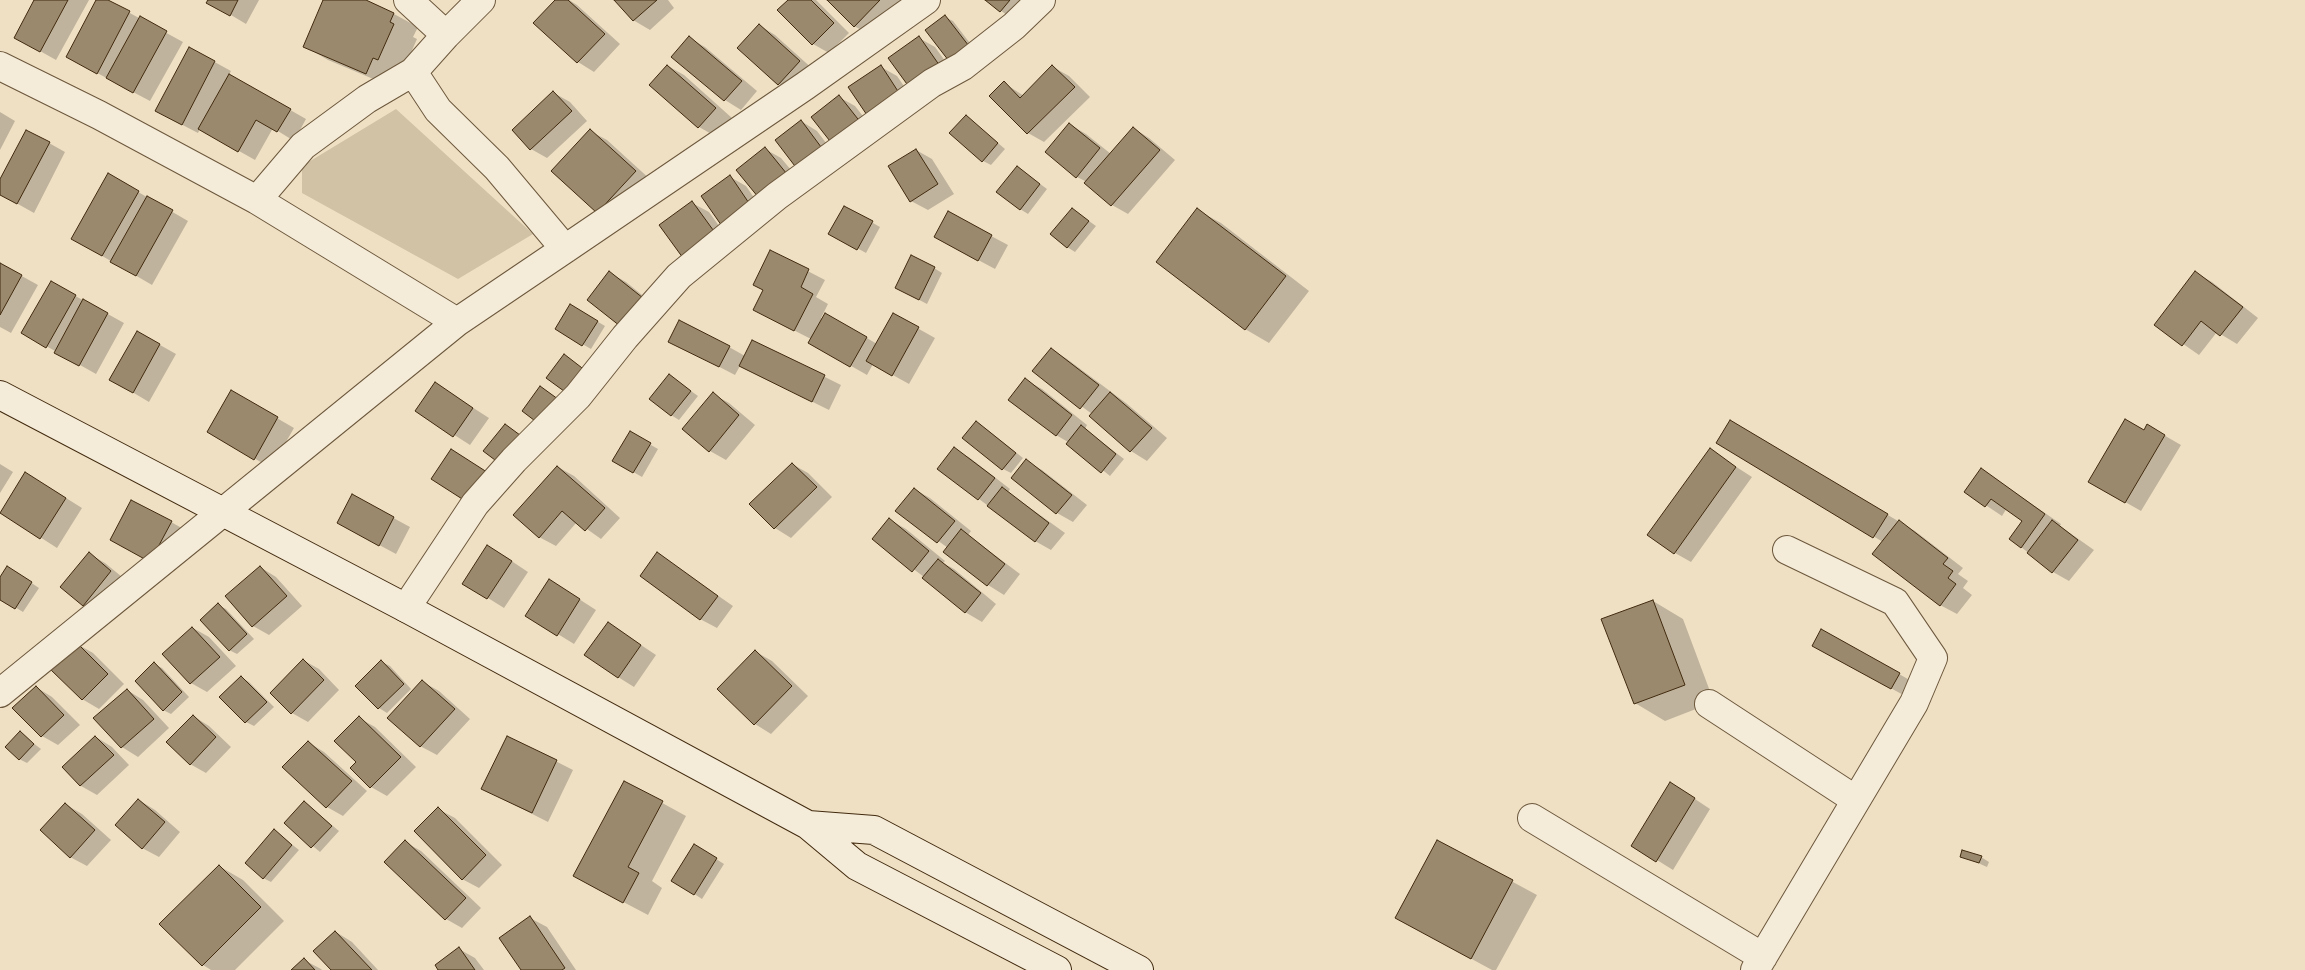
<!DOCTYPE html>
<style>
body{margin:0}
canvas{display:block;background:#efe0c4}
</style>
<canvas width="2305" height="970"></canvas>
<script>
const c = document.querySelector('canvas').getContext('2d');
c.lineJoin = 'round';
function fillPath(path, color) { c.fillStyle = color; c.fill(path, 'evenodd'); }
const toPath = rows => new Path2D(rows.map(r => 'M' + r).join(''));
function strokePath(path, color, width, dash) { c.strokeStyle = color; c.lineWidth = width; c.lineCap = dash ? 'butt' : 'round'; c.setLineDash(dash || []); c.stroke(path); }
fillPath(toPath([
 [396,109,533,234,458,279,302,193,302,166]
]), '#d1c1a5');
fillPath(toPath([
 [36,0,89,0,56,60,15,37],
 [97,0,106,0,183,42,150,101,84,66],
 [206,0,259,0,246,24],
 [324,0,362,0,394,14,418,27,413,37,417,39,402,73,390,86,328,60,304,46],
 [557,0,569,0,577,5,620,44,594,72,578,62,535,23],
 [616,0,668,0,674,8,650,30,633,20],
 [789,0,816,0,849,33,829,53,813,44],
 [829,0,906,0,871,35,854,26],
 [987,0,1021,0,1008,16],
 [945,17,953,21,979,55,961,68],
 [759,25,775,35,815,71,795,93,779,84],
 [689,38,705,47,757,91,741,110,725,100,673,56],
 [919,38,935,47,958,79,913,90],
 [189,48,231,71,229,75,306,119,294,141,273,128,255,160,200,129,198,133,173,120],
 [668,66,684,75,732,118,715,136,699,127],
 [881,67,897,76,919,108,888,129],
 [1053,67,1069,76,1090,97,1044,142,1028,133,1004,83,1024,96],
 [554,93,570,102,587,121,547,158,531,149,514,131],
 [839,97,855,106,880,138,854,158,838,149],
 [0,112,15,121,0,150],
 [966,116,1005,149,991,165,983,161],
 [801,121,817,131,842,164,777,140],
 [1069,124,1086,134,1111,154,1133,128,1149,138,1175,160,1128,214,1112,205,1087,182,1077,177],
 [590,131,607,140,652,181,598,212],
 [49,143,65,152,34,213,0,194,0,182],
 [765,149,781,158,807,189,764,202],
 [916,150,932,159,954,194,928,210,911,201],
 [1017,167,1047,189,1028,214,1020,209],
 [109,175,188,221,152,285,73,239],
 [730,177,746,186,768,218,741,237],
 [692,203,709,212,732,244,700,267],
 [845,207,880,227,866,253,830,233],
 [1072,209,1096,226,1075,252,1067,247],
 [1197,210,1221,223,1309,291,1269,343,1245,329],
 [948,213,1008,245,995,269,952,246],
 [771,252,825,280,816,297,828,304,821,318,823,319,826,314,877,344,894,315,935,338,909,384,873,364,867,375,809,342,811,339,754,310,764,290],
 [0,264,38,285,11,333,0,327],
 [934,268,942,273,927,304,904,292],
 [610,273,626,282,658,308,621,325],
 [2196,273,2212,282,2258,318,2237,344,2217,332,2199,355,2156,325],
 [52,283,124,323,96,374,23,333],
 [571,306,605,326,591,349,556,329],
 [137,332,176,354,149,402,127,389],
 [669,341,729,347,745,356,753,341,841,385,829,410,740,366,735,375],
 [1051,349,1067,359,1126,403,1167,438,1147,461,1131,451,1090,416,1092,414,1034,371],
 [670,376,698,396,679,420,671,415],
 [1025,380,1042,389,1087,425,1085,429,1124,459,1110,476,1068,442,1056,435],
 [436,384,489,418,470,445,417,411],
 [232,392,294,428,271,468,209,432],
 [713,394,729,403,755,425,726,460,710,451],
 [2148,426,2181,445,2141,511,2090,482,2145,432],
 [984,427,1023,458,1011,473,1003,469],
 [630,433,658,449,642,477,614,461],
 [1754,436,1915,531,1963,568,1958,574,1968,581,1963,588,1972,595,1957,614,1940,605,1883,542,1718,443],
 [954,449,970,458,1010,489,1008,492,1065,533,1051,550,1035,541,939,469],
 [1710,450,1752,477,1691,562,1675,553],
 [1026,461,1042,470,1087,505,1073,522,1057,513,1013,478],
 [0,464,13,472,0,493],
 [792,464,808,473,832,497,791,538,775,528,751,504],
 [558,467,574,476,620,518,601,539,577,522,556,546,539,537],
 [1982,470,2061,524,2060,526,2094,550,2069,581,2053,572,2021,547,2024,520,2007,508,2002,516,1966,492],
 [42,483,82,508,57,548,1,512],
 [914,489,930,498,971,531,968,535,1020,574,1004,595,988,585,945,552,948,548,897,511],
 [353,496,410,527,396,554,355,532],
 [890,520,906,529,945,561,943,563,954,569,996,604,982,622,965,612,924,577,874,539],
 [171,522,187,531,167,570,127,549],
 [89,554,105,563,127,581,100,614,84,605],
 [658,554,733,606,717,628,700,619],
 [504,556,528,572,504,608,464,583],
 [260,567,276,577,302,606,269,635,253,626],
 [15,572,39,588,23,612,0,598,0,579],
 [565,590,596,610,574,644,527,615],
 [1653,601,1683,619,1714,702,1665,721,1635,703],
 [218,605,226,609,254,639,237,654,229,650],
 [608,623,656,655,634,687,618,677],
 [193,628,209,637,236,666,207,692,191,683],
 [1822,631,1915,683,1907,697,1830,655],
 [77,644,93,653,124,684,99,709,82,699],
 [756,652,772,661,808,696,771,734,755,724,719,689],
 [303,660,319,669,339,690,308,722,292,713],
 [382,662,390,666,411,689,387,713,379,708,357,686],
 [154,664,162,668,189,697,171,714,163,710],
 [241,677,249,682,274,707,254,726,246,722],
 [423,682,439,691,470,719,437,755,420,746],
 [36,687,52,697,80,725,58,745,42,736],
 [127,690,143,700,169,728,138,757,122,747],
 [193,716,209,726,231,747,206,773,190,764],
 [359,718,375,727,416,767,387,796,371,787,357,762],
 [20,733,41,749,27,763,19,759],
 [96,737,112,747,129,765,97,795,81,786,63,767],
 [508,737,573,770,548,822,483,789],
 [308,742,324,752,367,791,343,816,327,807,284,767],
 [624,782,686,816,652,881,662,888,648,915,574,876],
 [1686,793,1710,809,1673,870,1657,860],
 [139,800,155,810,180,832,159,857,142,848],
 [304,802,339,831,320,852,285,823],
 [65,804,82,814,111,840,87,866,70,857],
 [438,809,455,818,502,865,479,888,462,879],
 [275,831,299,850,271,882,263,878],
 [1437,841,1537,895,1496,970,1492,970,1420,931],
 [405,842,421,851,481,908,462,928,446,919],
 [702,850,724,864,702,899,673,880],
 [1962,856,1981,857,1989,862,1987,867],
 [219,866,243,880,284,921,235,970,211,970,203,965],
 [530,918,547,927,576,970,522,970],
 [336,932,352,942,378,970,333,970],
 [459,949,475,958,484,970,440,970],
 [304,960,321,969,322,970,293,970]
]), '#0003');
const building = toPath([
 [34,0,68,0,40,52,14,38,34,0],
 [96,0,108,0,130,11,97,74,66,57,96,0],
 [208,0,238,0,230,16,206,3,208,0],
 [323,0,366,0,394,13,390,22,394,24,378,60,373,58,366,74,303,47,323,0],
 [555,0,568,0,605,34,577,63,533,23,555,0],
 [614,0,657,0,633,21,614,0],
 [788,0,811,0,834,23,812,45,777,10,788,0],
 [827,0,880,0,854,27,827,0],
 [985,0,1010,0,1000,12,985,0],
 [945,15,972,50,952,65,925,30,945,15],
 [140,16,167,31,133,93,106,78,140,16],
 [759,24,800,61,778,85,737,48,759,24],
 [689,36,742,81,724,101,671,57,689,36],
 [919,36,942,69,912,91,888,58,919,36],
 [189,47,215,61,182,125,155,111,189,47],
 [667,65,716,108,698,128,649,85,667,65],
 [881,65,903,99,871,121,848,87,881,65],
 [1052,65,1075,87,1027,134,989,96,1004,81,1020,98,1052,65],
 [229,74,291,109,277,132,256,120,238,152,198,129,229,74],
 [553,91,572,111,530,150,512,130,553,91],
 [839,95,865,128,837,150,811,117,839,95],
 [966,115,998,143,982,162,949,133,966,115],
 [801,120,827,155,801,174,775,140,801,120],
 [1069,123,1100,148,1076,178,1045,152,1069,123],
 [1133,127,1160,150,1111,206,1084,183,1133,127],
 [590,129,636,171,597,213,551,171,590,129],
 [26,130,50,142,17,204,0,195,0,179,26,130],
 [765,147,791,179,763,203,736,170,765,147],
 [916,149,938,184,910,202,888,166,916,149],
 [1017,166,1040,184,1020,210,996,192,1017,166],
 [108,173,139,191,102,256,71,239,108,173],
 [730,175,753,209,724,229,701,196,730,175],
 [147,196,173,210,136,276,110,262,147,196],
 [692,201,716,234,683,258,659,225,692,201],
 [844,206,873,221,857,250,828,234,844,206],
 [1072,208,1089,221,1067,248,1050,234,1072,208],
 [1197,208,1286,276,1245,330,1156,262,1197,208],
 [948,211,992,235,978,261,934,237,948,211],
 [770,250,809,269,801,287,813,294,794,331,753,310,763,290,753,285,770,250],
 [911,255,935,267,919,300,895,288,911,255],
 [0,263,22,275,0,315,0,263],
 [609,271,643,298,620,326,587,300,609,271],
 [2195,271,2243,307,2220,336,2201,321,2182,346,2154,325,2195,271],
 [51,281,76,295,46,348,21,333,51,281],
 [83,299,108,313,79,366,54,353,83,299],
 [570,304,598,321,582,346,555,329,570,304],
 [825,313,867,337,850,367,808,343,825,313],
 [893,313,919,327,892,376,866,361,893,313],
 [679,320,730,346,719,367,668,342,679,320],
 [137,331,160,344,133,393,109,380,137,331],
 [752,340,825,375,812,402,739,366,752,340],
 [1051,348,1099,385,1080,409,1032,371,1051,348],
 [564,354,586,371,568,394,546,378,564,354],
 [669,374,691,391,671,416,649,399,669,374],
 [1025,378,1072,415,1056,436,1008,400,1025,378],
 [435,382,473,408,453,437,415,411,435,382],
 [540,386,562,402,543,427,522,411,540,386],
 [231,390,278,417,254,460,207,432,231,390],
 [713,392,739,415,709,452,682,429,713,392],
 [1110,392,1152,428,1130,452,1089,416,1110,392],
 [2125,419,2144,430,2147,424,2165,435,2125,503,2088,482,2125,419],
 [1730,420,1888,514,1873,538,1716,443,1730,420],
 [976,421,1016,453,1002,470,962,438,976,421],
 [505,424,524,438,503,466,483,451,505,424],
 [1081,425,1116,454,1101,473,1066,444,1081,425],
 [630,431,651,443,633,473,612,461,630,431],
 [954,447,995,478,978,500,937,469,954,447],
 [1710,448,1736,467,1674,554,1647,535,1710,448],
 [451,449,490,474,470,504,431,479,451,449],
 [1026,459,1072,495,1056,514,1011,478,1026,459],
 [792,463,817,487,774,529,749,504,792,463],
 [557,466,605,508,585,531,562,511,539,538,513,515,557,466],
 [1981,468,2045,514,2021,548,2009,539,2022,521,1991,499,1985,507,1964,492,1981,468],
 [25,472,66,498,40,539,0,513,25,472],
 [1002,487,1049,523,1035,542,987,506,1002,487],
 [914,488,955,521,937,543,895,511,914,488],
 [352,494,394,517,379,546,337,523,352,494],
 [131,500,172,521,150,562,110,540,131,500],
 [889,518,929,551,912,572,872,539,889,518],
 [1899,520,1948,558,1943,564,1953,571,1948,578,1956,584,1940,606,1872,554,1899,520],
 [2052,520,2078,540,2052,573,2027,553,2052,520],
 [961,529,1005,564,987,586,943,552,961,529],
 [487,545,512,561,487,599,462,584,487,545],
 [89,552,111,571,83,606,60,587,89,552],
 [657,552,718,596,700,620,640,576,657,552],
 [938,559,981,593,965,613,922,578,938,559],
 [7,566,32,582,15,609,0,600,0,577,7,566],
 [260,566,287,596,252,627,225,596,260,566],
 [549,579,580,599,557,636,525,616,549,579],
 [1653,600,1685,685,1634,704,1601,619,1653,600],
 [218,603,247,634,229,651,200,620,218,603],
 [608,622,641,645,618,678,584,655,608,622],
 [192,627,220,657,190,684,162,654,192,627],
 [1821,629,1900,673,1891,689,1812,646,1821,629],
 [77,643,108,674,82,700,50,669,77,643],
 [755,650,792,686,754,725,717,689,755,650],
 [303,659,324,680,291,714,270,693,303,659],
 [381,660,404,684,378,709,355,686,381,660],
 [154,662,182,692,163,711,135,681,154,662],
 [241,676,267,702,245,723,219,697,241,676],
 [422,680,455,709,420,747,387,718,422,680],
 [36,686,64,715,41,737,12,708,36,686],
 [127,689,154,719,121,748,93,718,127,689],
 [193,715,216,737,190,765,166,742,193,715],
 [359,716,401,757,370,788,350,768,356,762,334,741,359,716],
 [20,731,34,744,19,760,5,747,20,731],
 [95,736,114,755,80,786,62,767,95,736],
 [507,736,557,760,532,813,481,789,507,736],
 [308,741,352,781,326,808,282,767,308,741],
 [624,781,663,801,628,867,639,873,623,903,573,876,624,781],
 [1670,782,1695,798,1656,862,1631,846,1670,782],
 [138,799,165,822,142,849,115,825,138,799],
 [304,801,332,826,311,848,284,823,304,801],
 [65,803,95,830,70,858,40,830,65,803],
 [438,807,486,855,462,880,414,831,438,807],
 [274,829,292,845,263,879,245,863,274,829],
 [405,840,466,898,445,920,384,862,405,840],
 [1437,840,1513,880,1471,959,1395,918,1437,840],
 [694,844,717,858,694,895,671,881,694,844],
 [1962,850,1982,856,1979,863,1960,857,1962,850],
 [219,865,261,907,202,966,159,924,219,865],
 [530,916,565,968,562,970,521,970,499,938,530,916],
 [335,931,372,970,331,970,313,951,335,931],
 [459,947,475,970,438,970,435,965,459,947],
 [304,958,315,970,291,970,304,958]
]);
fillPath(building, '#9b896d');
strokePath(building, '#412a0e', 1);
const minor = toPath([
 [446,35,481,0],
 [0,66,99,115,257,200,303,146,367,99,413,72,446,35,408,0],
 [413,72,438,110,497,168,565,249,457,322],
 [565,249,805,86,926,0],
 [406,608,475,504,514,460,578,396,625,337,679,276,777,196,932,83,963,66,1014,26,1041,0],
 [0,693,457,322,257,200],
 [1709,704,1856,800],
 [1532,818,1763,957],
 [1755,970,1914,703,1933,658,1895,602,1787,550]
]);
const secondary = toPath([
 [0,395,406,608,808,825,857,866,1057,970],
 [808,825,874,830,1139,970]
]);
strokePath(minor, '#6c583c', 30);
strokePath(secondary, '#412a0e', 30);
strokePath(minor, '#f5ebd9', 28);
strokePath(secondary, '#f5ebd9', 28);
</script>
